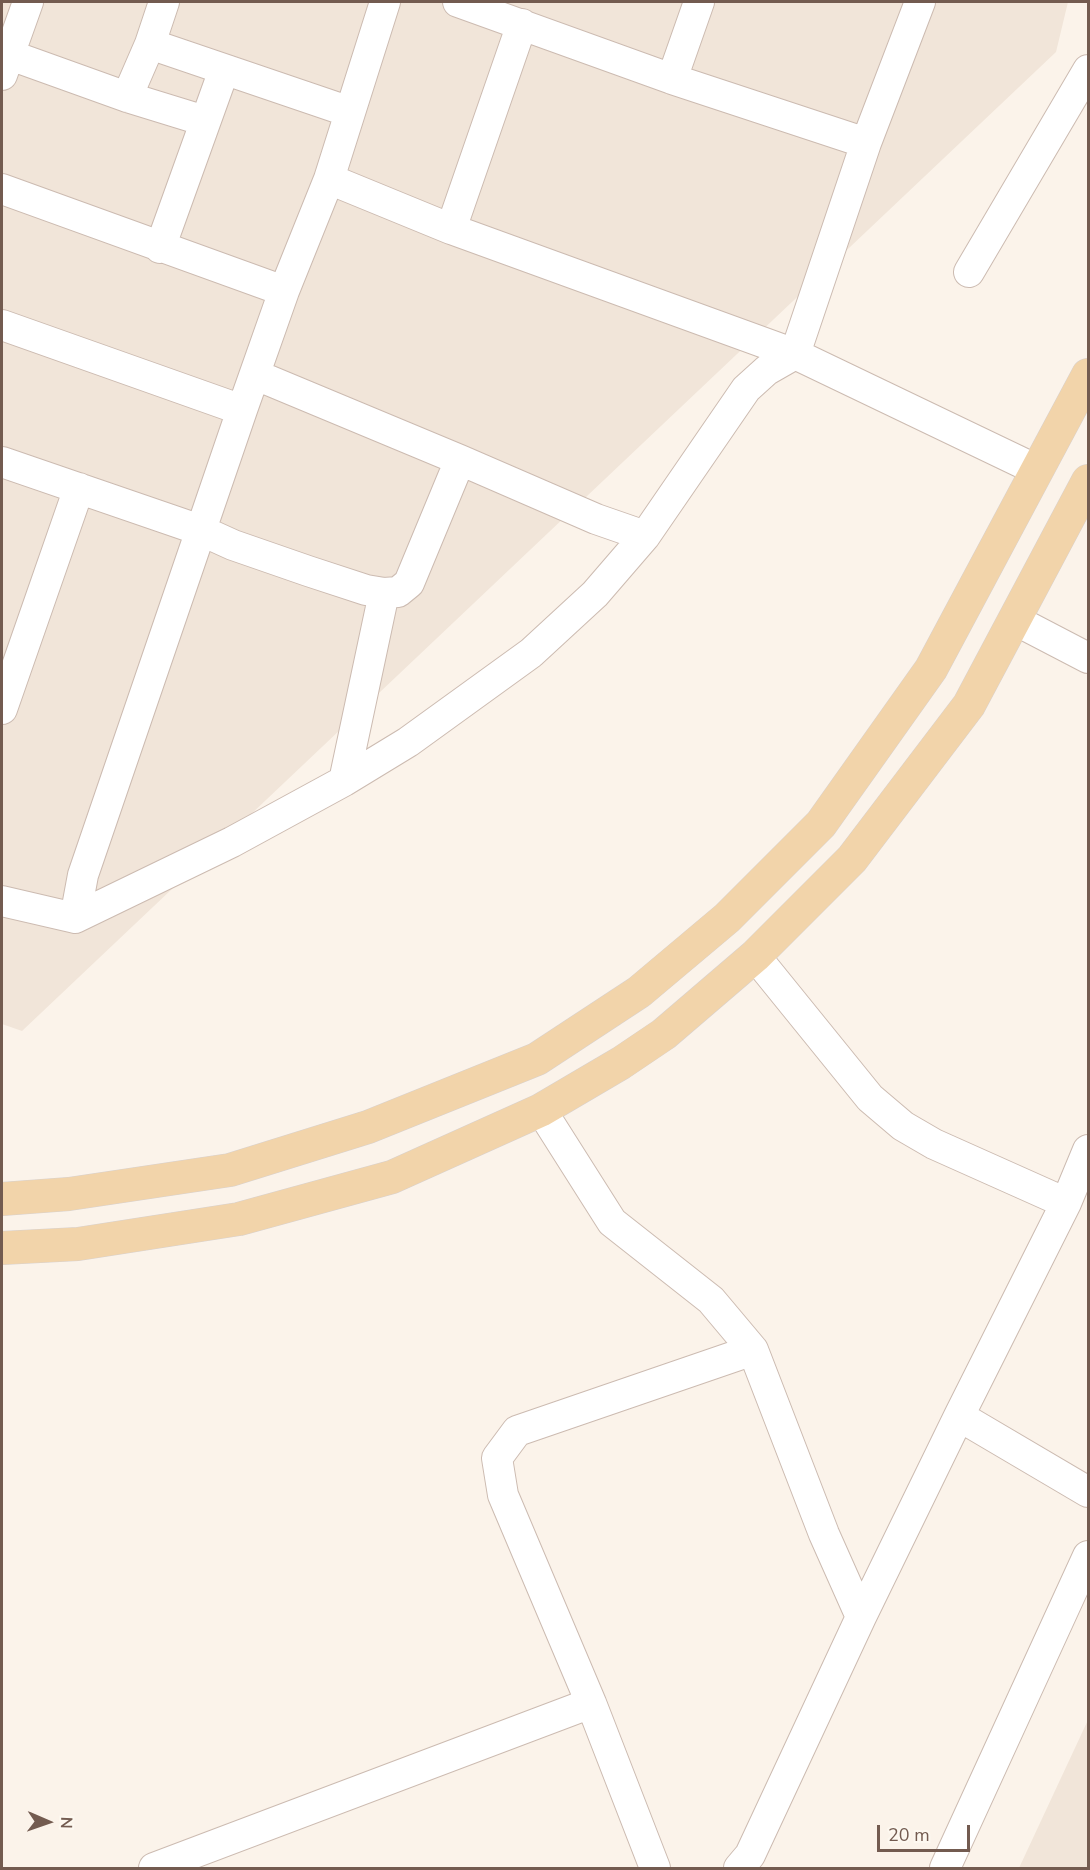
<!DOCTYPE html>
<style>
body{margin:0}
#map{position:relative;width:1090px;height:1870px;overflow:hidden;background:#fbf3ea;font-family:"Nunito Sans",sans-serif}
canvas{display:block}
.frame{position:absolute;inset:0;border:3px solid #735b50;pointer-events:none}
.north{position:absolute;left:18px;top:1792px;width:60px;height:60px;-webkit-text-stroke:4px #fdf8f0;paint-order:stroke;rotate:92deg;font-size:16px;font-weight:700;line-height:24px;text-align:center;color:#735b50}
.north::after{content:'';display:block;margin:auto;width:21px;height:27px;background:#735b50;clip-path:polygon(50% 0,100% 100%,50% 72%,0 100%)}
.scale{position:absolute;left:877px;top:1825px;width:93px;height:27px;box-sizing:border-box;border:3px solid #735b50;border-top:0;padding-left:8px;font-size:18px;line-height:21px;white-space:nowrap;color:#735b50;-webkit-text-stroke:4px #fdf8f0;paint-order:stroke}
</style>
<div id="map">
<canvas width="1090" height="1870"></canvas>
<div class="frame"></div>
<div class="north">N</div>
<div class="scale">20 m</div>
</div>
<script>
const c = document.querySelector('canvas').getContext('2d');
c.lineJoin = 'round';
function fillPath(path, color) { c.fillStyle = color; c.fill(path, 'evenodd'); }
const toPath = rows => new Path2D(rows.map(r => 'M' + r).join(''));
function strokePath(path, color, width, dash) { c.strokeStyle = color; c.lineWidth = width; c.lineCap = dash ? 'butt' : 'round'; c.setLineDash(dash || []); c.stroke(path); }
fillPath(toPath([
 [2,2,1068,2,1056,52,22,1031,2,1024],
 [1088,1720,1088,1868,1019,1868]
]), '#f1e5d9');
const minor = toPath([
 [458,2,672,79],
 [699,2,672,79,866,143],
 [150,44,350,112],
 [10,55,127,97,205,121],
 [2,75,28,2],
 [127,97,150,44,164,2],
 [329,179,451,229,795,354,1037,470],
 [2,189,284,291],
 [451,229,522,24],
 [160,248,224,70],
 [969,272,1088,70],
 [2,325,242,410],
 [256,375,460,460,596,519,645,536],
 [2,462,200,530,233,545,308,571,366,590,384,593,398,592,409,583,460,460],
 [1015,620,1088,658],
 [2,709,79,488],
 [344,781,384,593],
 [2,901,75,918,232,842,344,781,408,742,531,653,595,594,645,536,746,389,767,370,795,354,866,143,920,2],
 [75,918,83,875,242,410,284,291,329,179,385,2],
 [755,956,870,1098,903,1126,934,1144,1066,1203],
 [541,1110,612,1222,711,1300,753,1350,824,1534,861,1617],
 [959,1416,1088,1492],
 [154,1868,591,1703],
 [655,1868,591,1703,503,1495,497,1458,517,1431,753,1350],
 [739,1868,750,1855,861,1617,959,1416,1066,1203,1088,1150],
 [945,1868,1088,1556]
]);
const major = toPath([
 [2,1199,69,1194,230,1170,368,1127,537,1059,639,992,727,918,821,824,931,669,1088,375],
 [2,1248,78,1244,239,1219,392,1177,541,1110,621,1063,664,1034,755,956,852,859,969,705,1088,481]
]);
strokePath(minor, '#ccbbb1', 32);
strokePath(major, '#d8d1ce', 34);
strokePath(minor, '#fff', 30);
strokePath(major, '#f2d4aa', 33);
</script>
